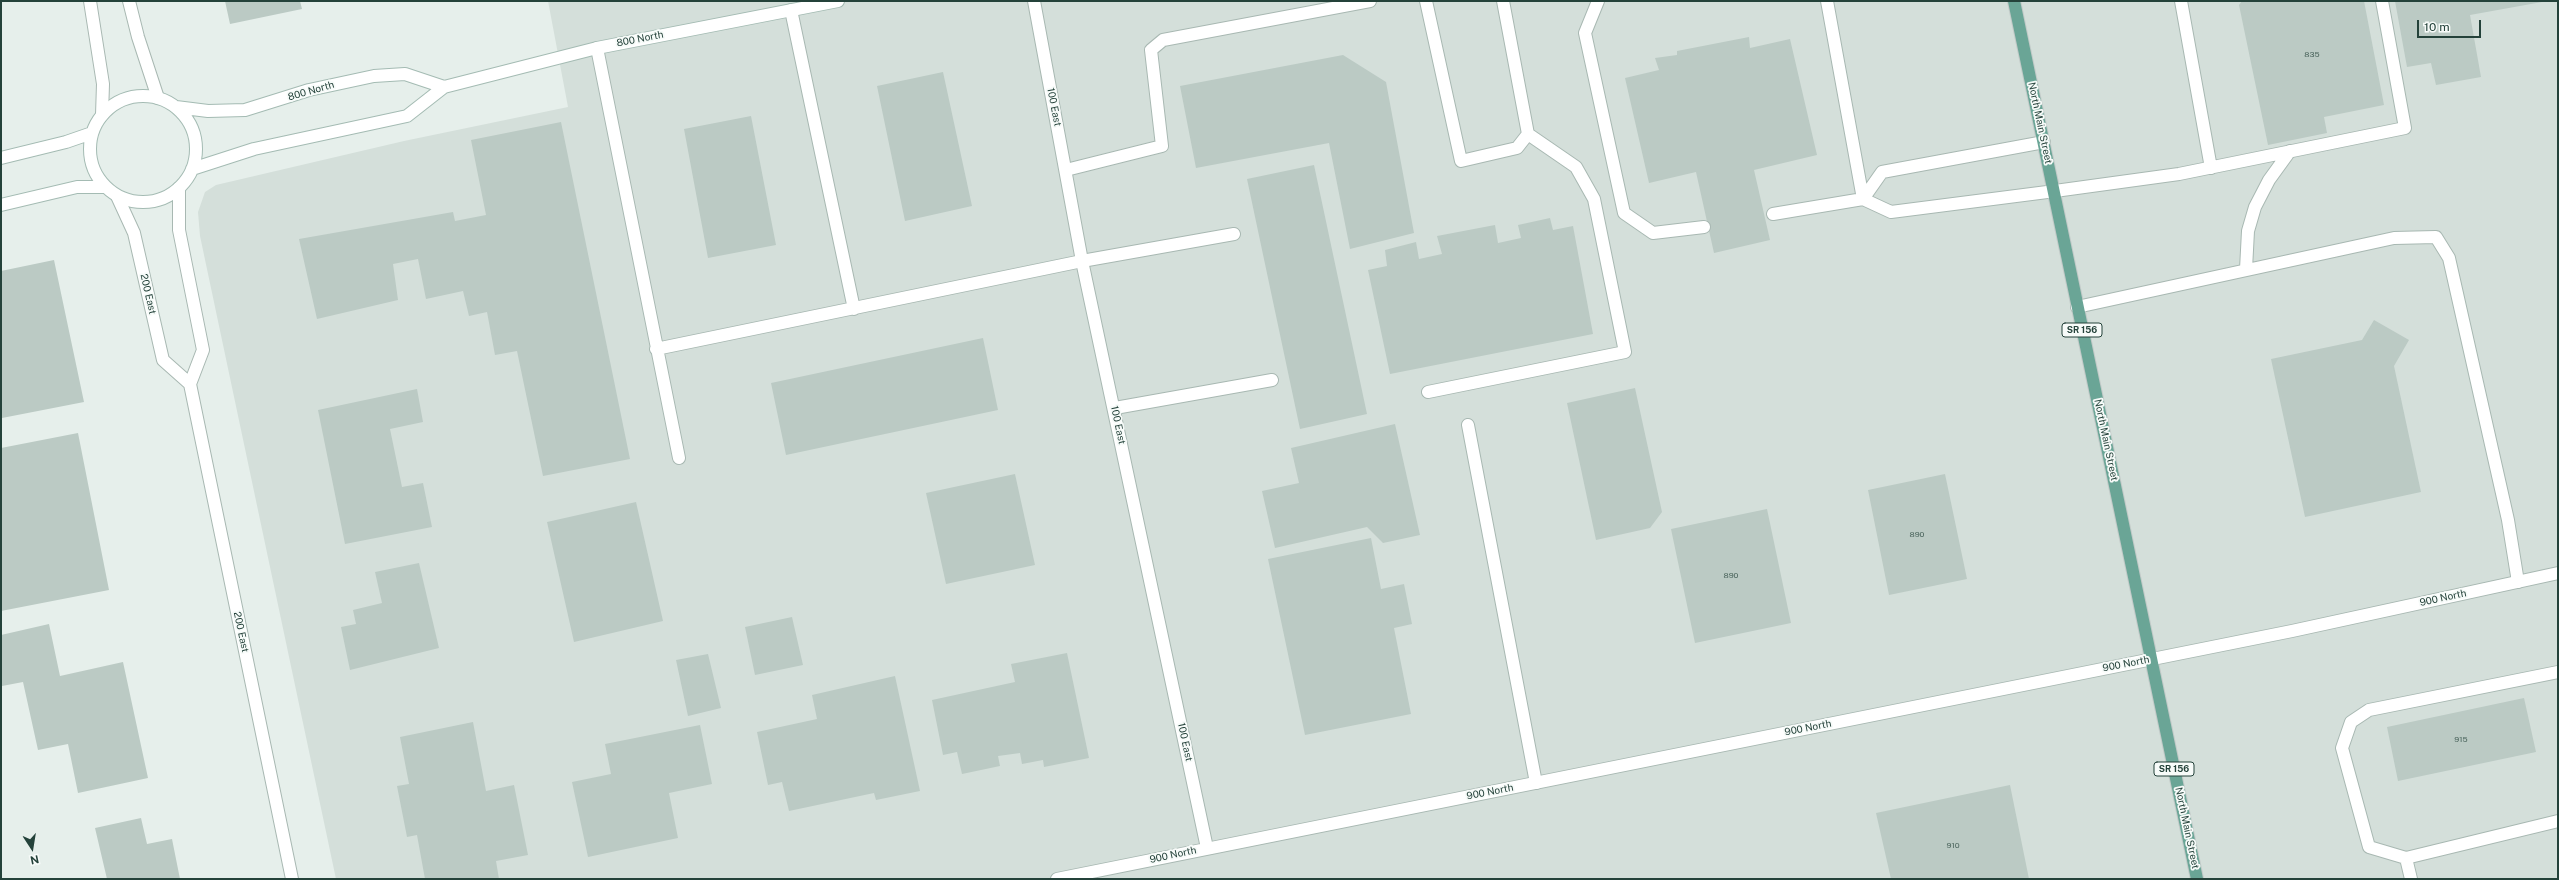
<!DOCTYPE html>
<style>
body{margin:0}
#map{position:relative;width:2559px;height:880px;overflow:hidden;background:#e6efeb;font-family:"Public Sans",sans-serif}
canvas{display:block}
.frame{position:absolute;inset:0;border:2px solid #24423a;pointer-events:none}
.north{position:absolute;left:12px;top:828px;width:40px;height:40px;-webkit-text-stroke:3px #f7fbf9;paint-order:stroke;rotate:168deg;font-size:11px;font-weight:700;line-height:16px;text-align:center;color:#24423a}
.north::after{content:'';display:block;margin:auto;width:14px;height:18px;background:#24423a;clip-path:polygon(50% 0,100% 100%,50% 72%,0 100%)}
.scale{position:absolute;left:2417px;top:20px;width:64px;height:18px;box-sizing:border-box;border:2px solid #24423a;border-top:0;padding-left:5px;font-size:12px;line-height:14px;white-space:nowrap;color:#24423a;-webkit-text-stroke:3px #f7fbf9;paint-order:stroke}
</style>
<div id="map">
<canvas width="2559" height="880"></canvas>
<div class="frame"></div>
<div class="north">N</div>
<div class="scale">10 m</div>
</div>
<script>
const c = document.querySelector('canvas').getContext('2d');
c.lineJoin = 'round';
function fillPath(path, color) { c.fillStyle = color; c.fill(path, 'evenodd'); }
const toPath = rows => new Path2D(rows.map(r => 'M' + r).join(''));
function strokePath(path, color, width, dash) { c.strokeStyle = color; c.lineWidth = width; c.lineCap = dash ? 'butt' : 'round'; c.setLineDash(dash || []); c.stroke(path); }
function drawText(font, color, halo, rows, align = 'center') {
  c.font = font + ' "Public Sans",sans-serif'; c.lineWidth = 3.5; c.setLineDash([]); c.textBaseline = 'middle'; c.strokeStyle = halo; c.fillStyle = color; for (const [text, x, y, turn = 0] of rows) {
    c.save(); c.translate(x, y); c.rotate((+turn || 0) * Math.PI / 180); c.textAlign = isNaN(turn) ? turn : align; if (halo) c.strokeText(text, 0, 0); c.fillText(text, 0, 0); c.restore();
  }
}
fillPath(toPath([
 [548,1,2558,1,2558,879,336,879,200,236,198,212,205,192,216,185,404,141,568,107]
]), '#d4dfda');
fillPath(toPath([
 [225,1,300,1,302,9,230,24],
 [2242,1,2364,1,2384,105,2324,117,2327,133,2268,145,2239,5],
 [2395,1,2542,1,2542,2,2470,15,2481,77,2436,85,2431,63,2407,67],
 [1749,37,1750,48,1790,39,1817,155,1754,170,1770,240,1714,253,1696,172,1649,183,1625,78,1659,70,1655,58,1677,55,1677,51],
 [1343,55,1386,82,1414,233,1350,249,1329,143,1196,168,1180,86],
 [943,72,972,206,905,221,877,86],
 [751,116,776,245,708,258,684,129],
 [561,122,630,459,543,476,517,351,495,355,487,312,469,316,463,291,426,299,418,259,393,264,398,300,317,319,299,239,453,212,455,221,486,215,471,140],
 [1314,165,1367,414,1300,429,1247,179],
 [1550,218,1553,230,1573,226,1593,334,1390,374,1368,270,1387,266,1385,250,1416,242,1419,259,1442,254,1437,236,1495,225,1498,243,1521,238,1518,225],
 [54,260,84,402,2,418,1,271],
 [2374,320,2409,340,2394,366,2421,492,2305,517,2271,359,2362,340],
 [983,338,998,410,786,455,771,383],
 [1635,388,1662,512,1650,528,1596,540,1567,403],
 [417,389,423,422,390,429,402,487,423,483,432,527,345,544,318,410],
 [1395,424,1420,535,1383,543,1367,527,1275,548,1262,491,1299,483,1291,448],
 [78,433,109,590,1,611,1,448],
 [1015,474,1035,565,946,584,926,493],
 [1945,474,1967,579,1889,595,1868,490],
 [636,502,663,621,574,642,547,522],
 [1767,509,1791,623,1695,643,1671,529],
 [1371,538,1381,589,1404,584,1412,624,1394,628,1411,714,1305,735,1268,559],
 [419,563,439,648,350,670,341,627,356,624,353,610,382,603,375,572],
 [792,617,803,665,755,675,745,627],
 [49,624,60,676,123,662,148,778,78,793,68,744,38,750,23,682,2,686,1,635],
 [1067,653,1089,758,1044,767,1043,760,1022,764,1020,753,998,756,1000,766,962,774,957,752,943,755,932,700,1015,682,1011,664],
 [708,654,721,708,688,716,676,660],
 [895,676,920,791,876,800,874,793,789,811,782,782,768,785,757,732,817,719,812,695],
 [2524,698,2536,752,2398,781,2387,727],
 [473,722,486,791,514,785,528,855,496,861,499,879,425,879,417,835,407,837,397,786,409,784,400,737],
 [700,725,712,784,669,793,678,838,588,857,572,782,611,774,605,744],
 [2010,785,2029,879,1891,879,1876,813],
 [141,818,147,844,172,839,180,879,107,879,95,828]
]), '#bbcac4');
const lane = toPath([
 [1426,1,1461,161,1517,148,1528,134,1503,1],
 [1598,1,1585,33,1624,213,1653,233,1704,227],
 [2181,1,2211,168],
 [791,10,854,309],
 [597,48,679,458],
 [2044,142,1882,172,1863,199,1891,212,2055,191,2179,174,2405,128,2382,1],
 [1066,170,1162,146,1151,50,1163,40,1370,1],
 [1773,214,1863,199,1827,1],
 [2246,269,2248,231,2255,207,2269,180,2290,151],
 [2077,307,2394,238,2436,237,2449,258,2508,520,2518,582],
 [656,349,1082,261,1234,234],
 [1428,392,1625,352,1594,199,1576,167,1528,134],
 [1115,408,1272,380],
 [1468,425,1536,783],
 [2406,858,2369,847,2342,748,2351,722,2369,710,2558,672],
 [2411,879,2406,858,2558,821]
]);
const street = toPath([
 [90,1,103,84,102,115],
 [129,1,138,37,158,98],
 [1034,1,1082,261,1207,848],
 [179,188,179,230,203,350,190,384,292,879],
 [117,196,134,233,163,360,190,384],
 [1057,879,2292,631,2558,573]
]);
const secondary = toPath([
 '90 149a53 53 0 1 1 106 0a53 53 0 1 1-106 0Z',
 [176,107,208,111,245,110,309,90,374,76,405,74,444,87],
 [1,158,66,142,92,133],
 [192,169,254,149,407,116,444,87,597,48,838,1],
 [1,205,77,187,104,187]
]);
const primary = toPath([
 [2014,1,2197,879]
]);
strokePath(lane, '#a8b8b2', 14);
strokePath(street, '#a8b8b2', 14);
strokePath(secondary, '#a4bbb3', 14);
strokePath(primary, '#c2cac8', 14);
strokePath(lane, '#fff', 12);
strokePath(street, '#fff', 12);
strokePath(secondary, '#fff', 12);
strokePath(primary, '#6aa596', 12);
drawText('8px', '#4a645c', null, [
 ["835",2312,55],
 ["890",1917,535],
 ["890",1731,576],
 ["915",2461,740],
 ["910",1953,846]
]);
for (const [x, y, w] of [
 [2082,330,40],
 [2174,769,40]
]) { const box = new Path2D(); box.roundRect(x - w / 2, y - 7, w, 14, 3); c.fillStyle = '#f7fbf9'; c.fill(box); strokePath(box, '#24423a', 1); }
drawText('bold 9px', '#24423a', null, [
 ["SR 156",2082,330],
 ["SR 156",2174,769]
]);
drawText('10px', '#24423a', '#f7fbf9', [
 ["800 North",640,39,-11],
 ["800 North",311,91,-16],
 ["100 East",1054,107,79],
 ["North Main Street",2040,123,78],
 ["200 East",148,294,77],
 ["100 East",1118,425,78],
 ["North Main Street",2106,440,78],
 ["900 North",2443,598,-12],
 ["200 East",241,632,78],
 ["900 North",2126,664,-11],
 ["900 North",1808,728,-11],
 ["100 East",1185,742,78],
 ["900 North",1490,792,-11],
 ["North Main Street",2187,828,78],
 ["900 North",1173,855,-12]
]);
</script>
